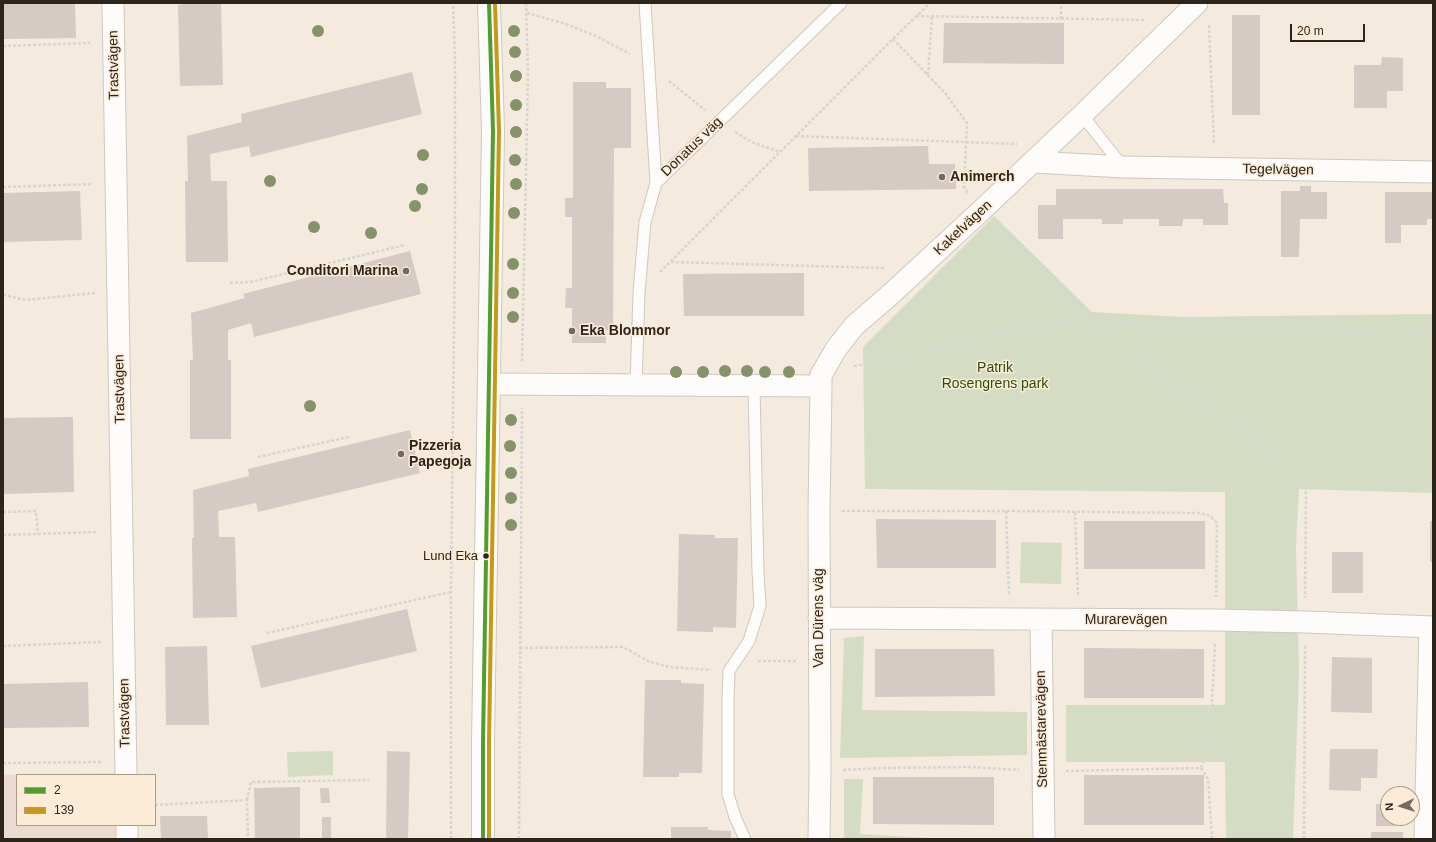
<!DOCTYPE html>
<meta charset="utf-8">
<style>
body{margin:0}
#map{position:relative;width:1436px;height:842px;overflow:hidden;background:#f4eade;font-family:Arial,sans-serif}
canvas{display:block}
.frame{position:absolute;inset:0;border:4px solid #2d251b;pointer-events:none}
.legend{position:absolute;left:16px;top:774px;width:140px;height:52px;box-sizing:border-box;background:#fcebd6;border:1px solid #a99c8b;margin:0;padding:5px 7px;list-style:none;font-size:12px;color:#2d251b}
.legend li{display:flex;align-items:center;gap:8px;height:20px}
.legend b{width:20px;border:1px solid #a99c8b}
.north{position:absolute;left:1380px;top:786px;width:40px;height:40px;box-sizing:border-box;background:#fcebd6;border:1px solid #a99c8b;border-radius:50%;rotate:266deg;font-size:11px;font-weight:700;line-height:16px;text-align:center;color:#2d251b}
.north::after{content:'';display:block;margin:auto;width:14px;height:18px;background:#736a5f;clip-path:polygon(50% 0,100% 100%,50% 72%,0 100%)}
.scale{position:absolute;left:1290px;top:24px;width:75px;height:18px;box-sizing:border-box;border:2px solid #2d251b;border-top:0;padding-left:5px;font-size:12px;line-height:14px;white-space:nowrap;color:#2d251b;-webkit-text-stroke:3px #fcebd6;paint-order:stroke}
</style>
<div id="map">
<canvas width="1436" height="842"></canvas>
<div class="frame"></div>
<ul class="legend">
<li><b style="height:5px;background:#509e2f"></b>2</li>
<li><b style="height:5px;background:#c89816"></b>139</li>
</ul>
<div class="north">N</div>
<div class="scale">20 m</div>
</div>
<script>
const c = document.querySelector('canvas').getContext('2d');
c.lineJoin = 'round';
function fillPath(path, color) { c.fillStyle = color; c.fill(path, 'evenodd'); }
const toPath = rows => new Path2D(rows.map(r => 'M' + r).join(''));
function strokePath(path, color, width, dash) { c.strokeStyle = color; c.lineWidth = width; c.lineCap = dash ? 'butt' : 'round'; c.setLineDash(dash || []); c.stroke(path); }
function drawText(font, color, halo, rows, align = 'center') {
  c.font = font + ' Arial,sans-serif'; c.lineWidth = 3; c.setLineDash([]); c.textBaseline = 'middle'; c.strokeStyle = halo; c.fillStyle = color; for (const [text, x, y, turn = 0] of rows) {
    c.save(); c.translate(x, y); c.rotate((+turn || 0) * Math.PI / 180); c.textAlign = isNaN(turn) ? turn : align; if (halo) c.strokeText(text, 0, 0); c.fillText(text, 0, 0); c.restore();
  }
}
fillPath(toPath([
 [115,773,115,775,17,775,17,825,115,825,116,839,3,839,3,775]
]), '#ecdccf');
fillPath(toPath([
 [994,216,1092,312,1184,317,1433,314,1433,493,1299,489,1296,546,1299,673,1293,839,1226,839,1225,762,1066,762,1066,705,1225,705,1225,492,865,489,863,347],
 [1021,542,1062,543,1061,584,1020,583],
 [864,636,862,710,1027,712,1027,755,840,758,844,638],
 [333,751,333,775,288,777,287,752],
 [844,779,863,779,860,834,948,839,844,839]
]), '#d5dcc4');
fillPath(toPath([
 [3,3,75,3,76,38,3,39],
 [181,3,221,4,223,85,180,86,178,5,181,5],
 [1232,15,1260,15,1260,115,1232,115],
 [944,23,1064,23,1064,64,943,63],
 [1382,57,1403,58,1403,91,1387,91,1387,108,1354,108,1354,65,1381,65],
 [412,72,422,114,251,157,249,146,210,154,211,181,227,181,228,262,186,262,185,181,188,181,187,136,242,122,241,114],
 [573,82,606,82,606,88,631,88,631,148,614,148,613,330,606,330,606,343,572,343,572,308,565,308,566,288,572,288,572,217,565,217,565,198,573,198],
 [928,146,929,164,955,164,956,189,809,191,808,148],
 [1300,186,1311,186,1311,192,1327,192,1327,219,1300,219,1299,257,1281,257,1281,191,1300,191],
 [1056,189,1223,189,1224,203,1228,203,1228,225,1203,225,1203,219,1183,219,1182,226,1159,226,1159,219,1123,219,1123,224,1102,224,1102,219,1063,219,1063,239,1038,239,1038,205,1056,205],
 [80,191,82,240,3,242,3,193],
 [1385,192,1433,192,1433,219,1427,219,1427,225,1401,225,1401,243,1385,243],
 [410,251,421,294,254,337,251,323,228,330,228,360,231,360,231,439,190,439,190,360,193,360,191,313,245,298,243,294],
 [804,273,804,316,684,316,683,274],
 [73,417,74,492,3,494,3,418],
 [410,430,420,473,258,512,256,503,218,511,219,537,235,537,237,617,193,618,192,538,194,538,193,490,249,476,248,469],
 [876,519,996,520,996,568,877,568],
 [1084,521,1205,521,1205,569,1084,569],
 [1430,521,1433,521,1433,562,1430,562],
 [679,534,715,535,715,538,738,538,736,628,713,627,713,632,677,631],
 [1332,552,1363,552,1363,593,1332,593],
 [407,609,417,651,261,688,251,646],
 [207,646,209,725,166,725,165,647],
 [1084,648,1204,649,1204,698,1084,698],
 [875,649,994,649,995,696,875,697],
 [1332,657,1372,658,1372,713,1331,712],
 [645,680,681,680,681,683,704,684,702,773,679,773,679,777,643,777],
 [88,682,89,727,3,728,3,684],
 [1330,749,1378,749,1377,778,1361,778,1361,791,1329,790],
 [387,751,410,752,408,839,386,839],
 [1084,775,1204,775,1204,825,1084,825],
 [873,777,994,777,994,825,873,824],
 [300,787,300,839,255,839,254,788],
 [320,788,329,788,330,803,321,803],
 [1376,804,1388,805,1388,818,1400,818,1400,826,1376,826],
 [160,816,207,816,208,839,161,839],
 [322,817,331,817,331,839,322,839],
 [671,827,708,827,708,830,731,831,731,839,671,839],
 [1371,832,1403,832,1403,839,1371,839]
]), '#d5cac4');
const service = toPath([
 [645,3,656,183],
 [1082,115,1123,167],
 [636,385,639,293,645,222,656,183,841,3],
 [745,839,735,817,728,794,728,699,729,671,749,641,760,606,758,572,754,386]
]);
const minor = toPath([
 [113,3,126,775],
 [1033,162,1124,167,1433,172],
 [489,384,821,386],
 [819,618,1216,620,1305,622,1433,627],
 [1041,620,1044,839],
 [127,825,127,839],
 [819,839,820,771,819,511,821,386,821,375,824,370,836,349,854,326,891,294,983,209,1082,115,1197,3],
 [1425,839,1430,627]
]);
const tertiary = toPath([
 [483,839,483,742,493,131,489,3]
]);
strokePath(service, '#d0c7bd', 13);
strokePath(minor, '#d0c7bd', 23);
strokePath(tertiary, '#d0c7bd', 24);
strokePath(toPath([
 [527,13,563,23,596,36,630,54],
 [916,16,1145,20],
 [1061,19,1061,3],
 [1209,25,1214,144],
 [893,39,945,93,967,123,964,187,968,193],
 [3,46,90,43],
 [928,75,932,17],
 [669,81,705,110],
 [735,132,751,142,780,152],
 [796,136,1017,144],
 [3,187,93,184],
 [999,225,1044,267,1092,318,1136,360,1247,432,1286,461,1299,475,1306,493,1305,598],
 [671,262,884,268],
 [660,272,893,39,930,3],
 [230,283,250,282,405,245],
 [3,295,26,300,95,293],
 [522,361,528,72,526,3],
 [854,366,906,357,962,340,1022,328,1092,318,1187,328,1297,330,1390,336,1433,331],
 [258,457,349,437],
 [842,511,1006,511,1199,513,1210,516,1217,523,1216,597],
 [1006,511,1009,595],
 [3,512,36,511,38,534],
 [1075,512,1078,596],
 [3,535,98,532],
 [267,633,451,592],
 [3,646,101,642],
 [520,648,623,647,648,661,669,667,711,670],
 [758,661,797,661],
 [3,763,102,762],
 [1201,768,1218,719,1212,702,1215,642],
 [1201,768,1208,779,1212,839],
 [843,770,882,768,971,767,1019,770],
 [1066,771,1201,768],
 [247,800,251,782,369,780],
 [155,805,247,800,248,839],
 [451,839,451,592,455,239,455,61,453,3],
 [519,839,522,408],
 [1304,839,1305,645]
]), '#d7d5d1', 2.5, [3, 2]);
strokePath(service, '#fdfcfa', 11);
strokePath(minor, '#fdfcfa', 21);
strokePath(tertiary, '#fdfcfa', 22);
strokePath(toPath([
 [483,839,483,742,493,131,489,3]
]), '#509e2f', 4);
strokePath(toPath([
 [489,839,489,742,499,131,495,3]
]), '#c89816', 4);
c.fillStyle = '#859468';
for (const [x, y] of [
 [318,31],
 [514,31],
 [515,52],
 [516,76],
 [516,105],
 [516,132],
 [423,155],
 [515,160],
 [270,181],
 [516,184],
 [422,189],
 [415,206],
 [514,213],
 [314,227],
 [371,233],
 [513,264],
 [513,293],
 [513,317],
 [725,371],
 [747,371],
 [676,372],
 [703,372],
 [765,372],
 [789,372],
 [310,406],
 [511,420],
 [510,446],
 [511,473],
 [511,498],
 [511,525]
]) { c.beginPath(); c.arc(x, y, 6, 0, 2 * Math.PI); c.fill(); }
for (const [x, y, r, color] of [
 [942,177,4,"#736a5f"],
 [406,271,4,"#736a5f"],
 [572,331,4,"#736a5f"],
 [401,454,4,"#736a5f"],
 [486,556,3.5,"#2d251b"]
]) { const dot = new Path2D(); dot.arc(x, y, r, 0, 2 * Math.PI); c.fillStyle = color; c.fill(dot); strokePath(dot, '#fcebd6', 1.5); }
drawText('13px', '#2d251b', '#fcebd6', [
 ["Lund Eka",478,556]
], 'right');
drawText('14px', '#2d251b', '#fcebd6', [
 ["Trastvägen",114,65,-91],
 ["Donatus väg",692,147,-44],
 ["Tegelvägen",1278,170,1],
 ["Kakelvägen",963,228,-43],
 ["Trastvägen",120,389,-91],
 ["Van Dürens väg",819,618,-90],
 ["Murarevägen",1126,620],
 ["Trastvägen",125,713,-91],
 ["Stenmästarevägen",1042,729,-91]
]);
drawText('bold 14px', '#2d251b', '#fcebd6', [
 ["Animerch",950,177],
 ["Conditori Marina",398,271,"right"],
 ["Eka Blommor",580,331],
 ["Pizzeria",409,446],
 ["Papegoja",409,462]
], 'left');
drawText('14px', '#2b4d07', '#fcebd6', [
 ["Patrik",995,368],
 ["Rosengrens park",995,384]
]);
</script>
